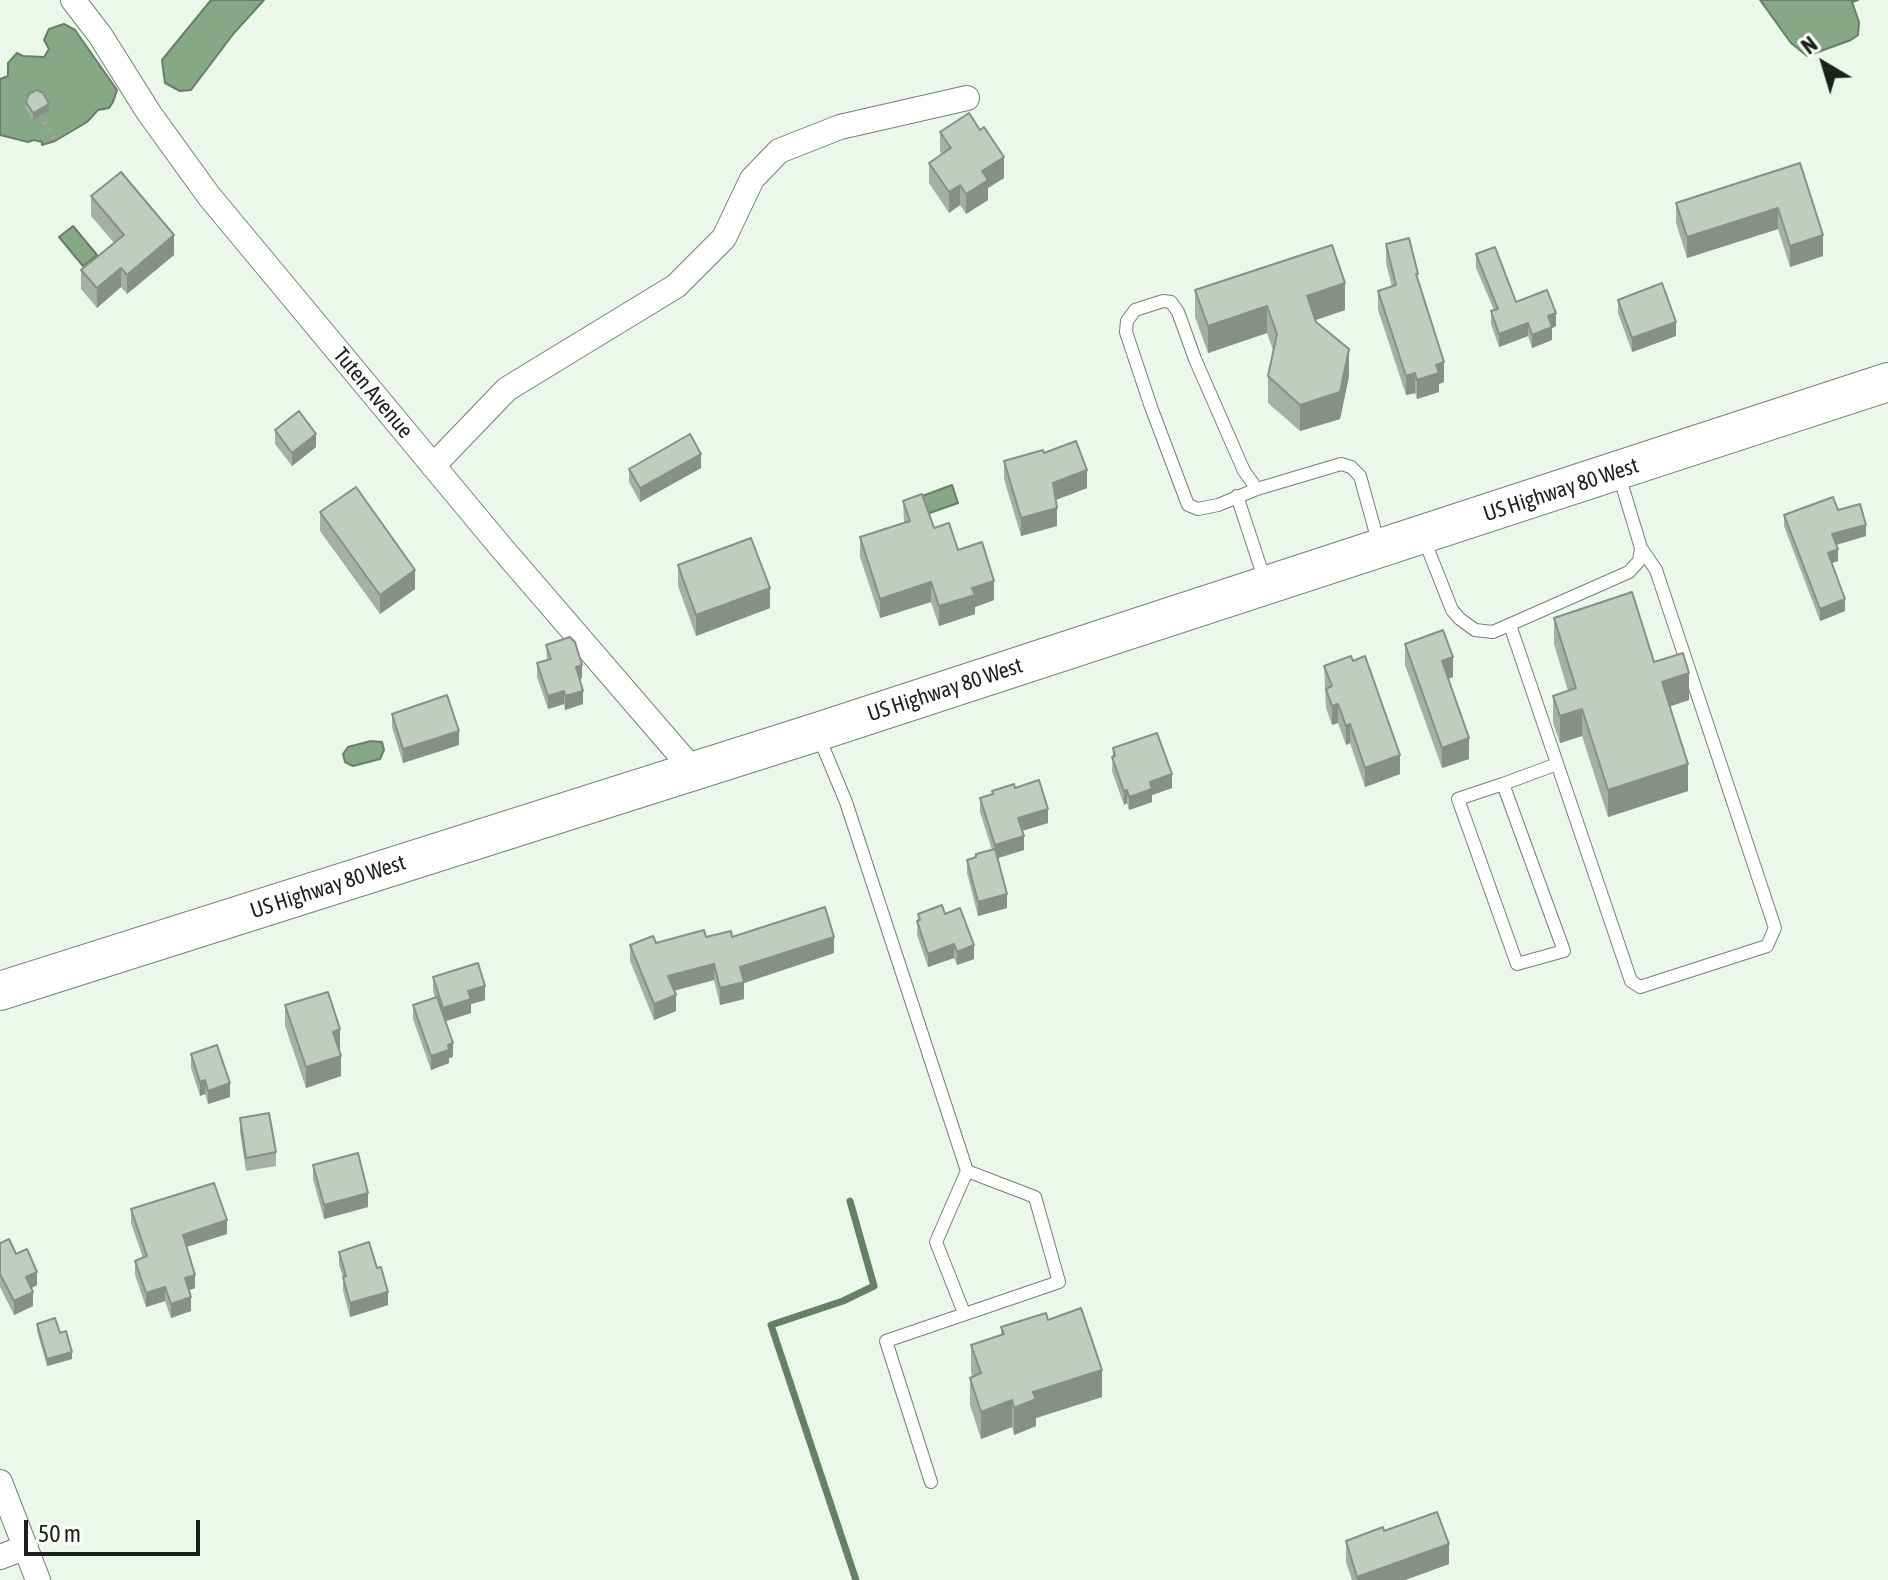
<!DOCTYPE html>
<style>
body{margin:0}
#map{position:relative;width:1888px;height:1580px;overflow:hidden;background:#ecf7eb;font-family:"Asap Condensed",sans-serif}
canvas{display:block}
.north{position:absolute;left:1784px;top:24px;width:80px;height:80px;-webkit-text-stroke:6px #fff;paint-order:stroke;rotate:322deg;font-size:22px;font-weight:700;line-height:32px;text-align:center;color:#1d211d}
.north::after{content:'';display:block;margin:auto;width:28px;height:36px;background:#1d211d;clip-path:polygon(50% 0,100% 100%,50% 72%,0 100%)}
.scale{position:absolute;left:24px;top:1520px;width:176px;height:36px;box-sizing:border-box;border:4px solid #1d211d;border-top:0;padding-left:10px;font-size:24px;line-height:28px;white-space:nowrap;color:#1d211d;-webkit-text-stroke:6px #fff;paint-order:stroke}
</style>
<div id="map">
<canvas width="1888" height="1580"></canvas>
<div class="north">N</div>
<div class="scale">50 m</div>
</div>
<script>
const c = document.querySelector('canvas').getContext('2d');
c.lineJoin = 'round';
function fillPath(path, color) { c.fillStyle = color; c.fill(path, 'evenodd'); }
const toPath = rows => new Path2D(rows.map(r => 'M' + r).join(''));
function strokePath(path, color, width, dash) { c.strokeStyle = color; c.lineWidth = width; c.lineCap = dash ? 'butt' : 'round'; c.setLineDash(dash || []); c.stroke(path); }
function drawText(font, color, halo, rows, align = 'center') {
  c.font = font + ' "Asap Condensed",sans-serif'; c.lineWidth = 6; c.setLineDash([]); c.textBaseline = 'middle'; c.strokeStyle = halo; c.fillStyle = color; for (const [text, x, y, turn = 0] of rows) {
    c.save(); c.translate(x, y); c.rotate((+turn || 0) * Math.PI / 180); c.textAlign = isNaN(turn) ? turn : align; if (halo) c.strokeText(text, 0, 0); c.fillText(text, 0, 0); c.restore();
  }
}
const water = toPath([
 [211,0,264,0,234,33,191,90,180,91,165,83,162,60,211,0],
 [1760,0,1858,0,1852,2,1859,22,1858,35,1851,40,1807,56,1791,43,1760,0],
 [64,24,75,30,117,90,113,102,109,108,98,110,87,122,55,141,42,145,42,142,34,140,28,142,0,135,0,79,8,76,8,63,17,53,23,56,44,57,49,49,44,40,49,29,64,24],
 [73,226,97,255,83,266,59,237,73,226],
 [952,485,958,503,924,515,917,498,952,485],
 [371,741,382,742,384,750,380,759,353,766,345,762,343,754,348,747,371,741]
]);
fillPath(water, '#86a885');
strokePath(water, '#668066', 2);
strokePath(toPath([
 [850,1201,874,1286,843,1301,771,1325,856,1580]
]), '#668066', 7);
const service = toPath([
 [1257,489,1244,471,1195,359,1178,312,1171,302,1163,301,1135,310,1127,321,1126,332,1151,407,1188,505,1198,509,1218,505,1257,489,1341,464,1351,467,1360,476,1379,545],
 [1237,496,1265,581],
 [1424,539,1452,610,1460,619,1475,630,1493,632,1629,572,1639,561,1641,548,1619,475],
 [1510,625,1631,981,1640,987,1767,946,1775,928,1656,570,1641,548],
 [818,735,846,802,967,1171,936,1242,964,1313],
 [1503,784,1458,799,1517,964,1564,951,1503,784,1557,764],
 [931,1482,886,1341,1059,1282,1035,1197,967,1171]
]);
const minor = toPath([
 [73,0,100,35,149,113,209,196,500,546,694,771],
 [433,466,507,389,676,286,724,238,752,179,779,151,840,127,967,98],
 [0,1482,38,1580],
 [0,1557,26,1547]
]);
const primary = toPath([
 [0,991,817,732,1888,382]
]);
strokePath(service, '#758075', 14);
strokePath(minor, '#758075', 26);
strokePath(primary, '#758075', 40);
strokePath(toPath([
 [41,115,55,141]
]), '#a4ada4', 4, [2, 6]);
strokePath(service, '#fff', 12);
strokePath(minor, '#fff', 24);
strokePath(primary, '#fff', 38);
fillPath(toPath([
 [26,102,49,111,33,120,26,109],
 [940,132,1004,178,988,188,988,200,966,214,960,205,949,213,929,183,929,163,942,155,940,152],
 [1800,163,1823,256,1790,267,1778,229,1687,258,1676,223,1676,203],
 [91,196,174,255,127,294,121,287,97,308,81,289,81,270,114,243,91,216],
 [1386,244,1418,281,1444,382,1439,384,1439,392,1417,399,1415,393,1406,395,1378,310,1378,291,1392,287,1386,263],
 [1476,254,1516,302,1556,326,1552,328,1552,340,1532,348,1528,336,1499,347,1491,324,1491,311,1494,310,1476,268],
 [1195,290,1345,310,1315,320,1349,376,1340,419,1300,431,1268,403,1268,376,1273,350,1267,333,1208,353,1195,317],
 [1618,300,1676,336,1632,352,1618,313],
 [275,430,316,447,292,466,275,444],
 [1044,453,1087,488,1056,500,1057,526,1021,536,1004,479,1004,461],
 [701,468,640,502,629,482,629,469],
 [903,501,958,550,994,600,975,607,975,614,939,626,931,602,880,618,860,557,860,537,904,523],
 [1838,510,1866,536,1836,545,1838,561,1832,563,1845,611,1820,621,1784,526,1784,515],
 [320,512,415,589,380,614,320,531],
 [678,565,770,608,696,636,678,586],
 [1554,618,1654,662,1689,700,1670,706,1688,791,1608,817,1582,736,1560,743,1553,723,1553,696,1568,691,1554,644],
 [1405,644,1453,677,1448,679,1469,759,1442,768,1405,665],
 [546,645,582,678,580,679,583,704,565,710,564,704,548,709,537,677,537,663,547,660],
 [1324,666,1400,774,1365,787,1350,743,1346,745,1338,723,1332,725,1326,708],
 [392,714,459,745,403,763,392,727],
 [1113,748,1172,788,1152,795,1152,802,1129,810,1127,803,1124,805,1112,771],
 [1015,788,1048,823,1022,831,1024,850,998,858,1007,908,978,916,967,873,967,860,976,857,992,850,980,812,980,798,992,795,992,791],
 [918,914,945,914,974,959,957,965,954,958,928,967,917,935],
 [706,937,732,937,834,953,744,983,744,999,720,1005,714,980,674,991,676,1011,654,1020,630,961,630,945],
 [433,977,485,1000,471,1004,471,1013,445,1021,453,1057,449,1058,449,1063,431,1070,413,1019,413,1005,435,998,433,991],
 [285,1005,340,1050,339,1050,341,1076,306,1088,285,1026],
 [191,1054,230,1097,208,1104,205,1094,200,1096,191,1068],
 [240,1118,276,1152,276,1166,246,1171,240,1132],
 [313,1165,368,1207,324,1219,313,1179],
 [131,1209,227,1234,186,1247,195,1288,189,1290,191,1311,171,1318,165,1301,146,1307,135,1275,135,1261,143,1258,131,1223],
 [0,1243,16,1254,37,1285,31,1288,33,1306,14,1315,0,1287],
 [339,1252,388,1305,350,1317,343,1291,343,1277,339,1265],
 [1048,1320,1102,1397,1036,1418,1036,1426,1014,1435,1012,1427,981,1439,970,1405,970,1378,972,1377,971,1372,971,1345,1001,1335,1001,1327],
 [37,1324,60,1333,72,1359,47,1366,37,1331],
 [1384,1531,1449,1564,1405,1580,1352,1580,1346,1562,1346,1541]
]), '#a6afa5');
fillPath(toPath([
 [49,104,49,111,33,120,33,113],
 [1004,157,1004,178,988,188,988,200,966,214,966,194,982,171],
 [960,185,960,205,949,213,949,192],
 [1778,208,1778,229,1687,258,1687,237],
 [174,235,174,255,127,294,127,275],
 [1823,235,1823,256,1790,267,1790,246],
 [121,268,121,287,97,308,97,288],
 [1345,283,1345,310,1307,323,1307,296],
 [1267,306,1267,333,1208,353,1208,326],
 [1556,313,1556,326,1552,328,1552,340,1532,348,1532,335,1548,316],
 [1676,322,1676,336,1632,352,1632,338],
 [1528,323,1528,336,1499,347,1499,334],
 [1349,349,1349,376,1340,419,1300,431,1300,405],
 [1444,362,1444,382,1439,384,1439,392,1417,399,1417,380,1436,365],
 [1415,373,1415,393,1406,395,1406,376],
 [316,434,316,447,292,466,292,453],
 [701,454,701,468,640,502,640,488],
 [1087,470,1087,488,1053,501,1053,483],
 [1057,508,1057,526,1021,536,1021,518],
 [1866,525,1866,536,1832,546,1832,534],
 [1838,549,1838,561,1828,564,1828,553],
 [415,570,415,589,380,614,380,595],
 [994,581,994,600,975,607,975,614,939,626,939,606,972,588],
 [931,582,931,602,880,618,880,599],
 [770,588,770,608,696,636,696,615],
 [1845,599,1845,611,1820,621,1820,609],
 [1453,657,1453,677,1442,681,1442,661],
 [582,665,582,678,576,681,576,667],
 [1689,673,1689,700,1662,709,1662,682],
 [564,691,564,704,548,709,548,696],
 [583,691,583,704,565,710,565,696],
 [1338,704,1338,723,1332,725,1332,706],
 [1582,709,1582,736,1560,743,1560,716],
 [1350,724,1350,743,1346,745,1346,726],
 [459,731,459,745,403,763,403,749],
 [1469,738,1469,759,1442,768,1442,748],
 [1400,755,1400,774,1365,787,1365,768],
 [1688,764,1688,791,1608,817,1608,790],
 [1172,774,1172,788,1152,795,1152,802,1129,810,1129,797,1150,782],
 [1127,790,1127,803,1124,805,1124,791],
 [1048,809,1048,823,1018,832,1018,818],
 [1024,836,1024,850,995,859,995,845],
 [1007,894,1007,908,978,916,978,902],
 [834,937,834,953,744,983,744,999,720,1005,720,988,740,967],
 [954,944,954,958,928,967,928,954],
 [974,945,974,959,957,965,957,952],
 [714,964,714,980,668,992,668,976],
 [485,986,485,1000,471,1004,471,1013,443,1022,443,1008,468,991],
 [676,995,676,1011,654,1020,654,1004],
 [340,1029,340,1050,333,1052,333,1032],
 [453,1043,453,1057,449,1058,449,1063,431,1070,431,1056,448,1045],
 [341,1056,341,1076,306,1088,306,1067],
 [205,1080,205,1094,200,1096,200,1082],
 [230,1083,230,1097,208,1104,208,1091],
 [368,1193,368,1207,324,1219,324,1205],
 [227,1220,227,1234,183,1248,183,1235],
 [37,1272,37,1285,26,1291,26,1277],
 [195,1275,195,1288,185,1292,185,1278],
 [165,1287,165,1301,146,1307,146,1293],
 [33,1292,33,1306,14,1315,14,1301],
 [388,1292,388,1305,350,1317,350,1303],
 [191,1297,191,1311,171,1318,171,1304],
 [72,1352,72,1359,47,1366,47,1359],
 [1102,1370,1102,1397,1036,1418,1036,1426,1014,1435,1014,1408,1033,1392],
 [1012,1400,1012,1427,981,1439,981,1412],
 [1449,1544,1449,1564,1405,1580,1357,1580,1357,1577]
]), '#878f86');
const building = toPath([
 [37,90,43,93,49,104,33,113,26,102,29,94,37,90],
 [969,113,980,130,984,127,1004,157,982,171,988,180,966,194,960,185,949,192,929,163,951,148,940,132,969,113],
 [1800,163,1823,235,1790,246,1778,208,1687,237,1676,203,1800,163],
 [121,172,174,235,127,275,121,268,97,288,81,270,124,235,91,196,121,172],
 [1409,238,1418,274,1416,274,1444,362,1436,365,1439,373,1417,380,1415,373,1406,376,1378,291,1396,285,1386,244,1409,238],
 [1332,245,1345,283,1307,296,1316,322,1349,349,1340,392,1300,405,1268,376,1277,334,1267,306,1208,326,1195,290,1332,245],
 [1495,247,1516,302,1547,290,1556,313,1548,316,1552,327,1532,335,1528,323,1499,334,1491,311,1498,309,1476,254,1495,247],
 [1662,283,1676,322,1632,338,1618,300,1662,283],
 [299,411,316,434,292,453,275,430,299,411],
 [690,434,701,454,640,488,629,469,690,434],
 [1076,441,1087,470,1053,483,1057,508,1021,518,1004,461,1043,450,1044,453,1076,441],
 [356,487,415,570,380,595,320,512,356,487],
 [922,494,934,528,949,523,958,550,982,542,994,581,972,588,975,595,939,606,931,582,880,599,860,537,910,521,903,501,922,494],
 [1833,497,1838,510,1860,504,1866,525,1832,534,1838,549,1828,553,1845,599,1820,609,1784,515,1833,497],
 [751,538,770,588,696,615,678,565,751,538],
 [1632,592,1654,662,1683,653,1689,673,1662,682,1688,764,1608,790,1582,709,1560,716,1553,696,1576,688,1554,618,1632,592],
 [1443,630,1453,657,1442,661,1469,738,1442,748,1405,644,1443,630],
 [570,637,575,642,582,665,576,667,583,691,565,696,564,691,548,696,537,663,551,659,546,645,570,637],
 [1351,656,1353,661,1365,656,1400,755,1365,768,1350,724,1346,726,1338,704,1332,706,1326,689,1332,686,1324,666,1351,656],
 [447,695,459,731,403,749,392,714,447,695],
 [1157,733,1172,774,1150,782,1152,789,1129,797,1127,790,1124,791,1112,757,1115,756,1113,748,1157,733],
 [1039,780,1048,809,1018,818,1024,836,995,845,980,798,993,794,992,791,1014,784,1015,788,1039,780],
 [995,849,1007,894,978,902,967,860,976,857,976,854,995,849],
 [942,905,945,914,960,908,974,945,957,952,954,944,928,954,917,921,920,920,918,914,942,905],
 [825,907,834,937,740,967,744,982,720,988,714,964,668,976,676,995,654,1004,630,945,653,936,656,943,704,930,706,937,731,931,732,937,825,907],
 [478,963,485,986,468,991,471,999,443,1008,433,977,478,963],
 [328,992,340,1029,333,1032,341,1056,306,1067,285,1005,328,992],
 [437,997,453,1043,448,1045,449,1050,431,1056,413,1005,437,997],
 [217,1045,230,1083,208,1091,205,1080,200,1082,191,1054,217,1045],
 [269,1113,276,1152,246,1158,240,1118,269,1113],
 [358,1153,368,1193,324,1205,313,1165,358,1153],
 [214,1183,227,1220,183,1235,195,1275,185,1278,191,1297,171,1304,165,1287,146,1293,135,1261,147,1256,131,1209,214,1183],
 [9,1239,16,1254,27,1249,37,1272,26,1277,33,1292,14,1301,0,1274,0,1243,9,1239],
 [369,1242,377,1268,381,1267,388,1292,350,1303,343,1277,346,1276,339,1252,369,1242],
 [1081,1308,1102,1370,1033,1392,1036,1399,1014,1408,1012,1400,981,1412,970,1378,981,1373,971,1345,1004,1334,1001,1327,1046,1313,1048,1320,1081,1308],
 [55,1318,60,1333,66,1331,72,1352,47,1359,37,1324,55,1318],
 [1437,1512,1449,1544,1357,1577,1346,1541,1383,1527,1384,1531,1437,1512]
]);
fillPath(building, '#c1ccc0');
strokePath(building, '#878f86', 2);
drawText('22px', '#1d211d', '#fff', [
 ["Tuten Avenue",373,393,50],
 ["US Highway 80 West",1561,490,-18],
 ["US Highway 80 West",945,690,-18],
 ["US Highway 80 West",328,887,-18]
]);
</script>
